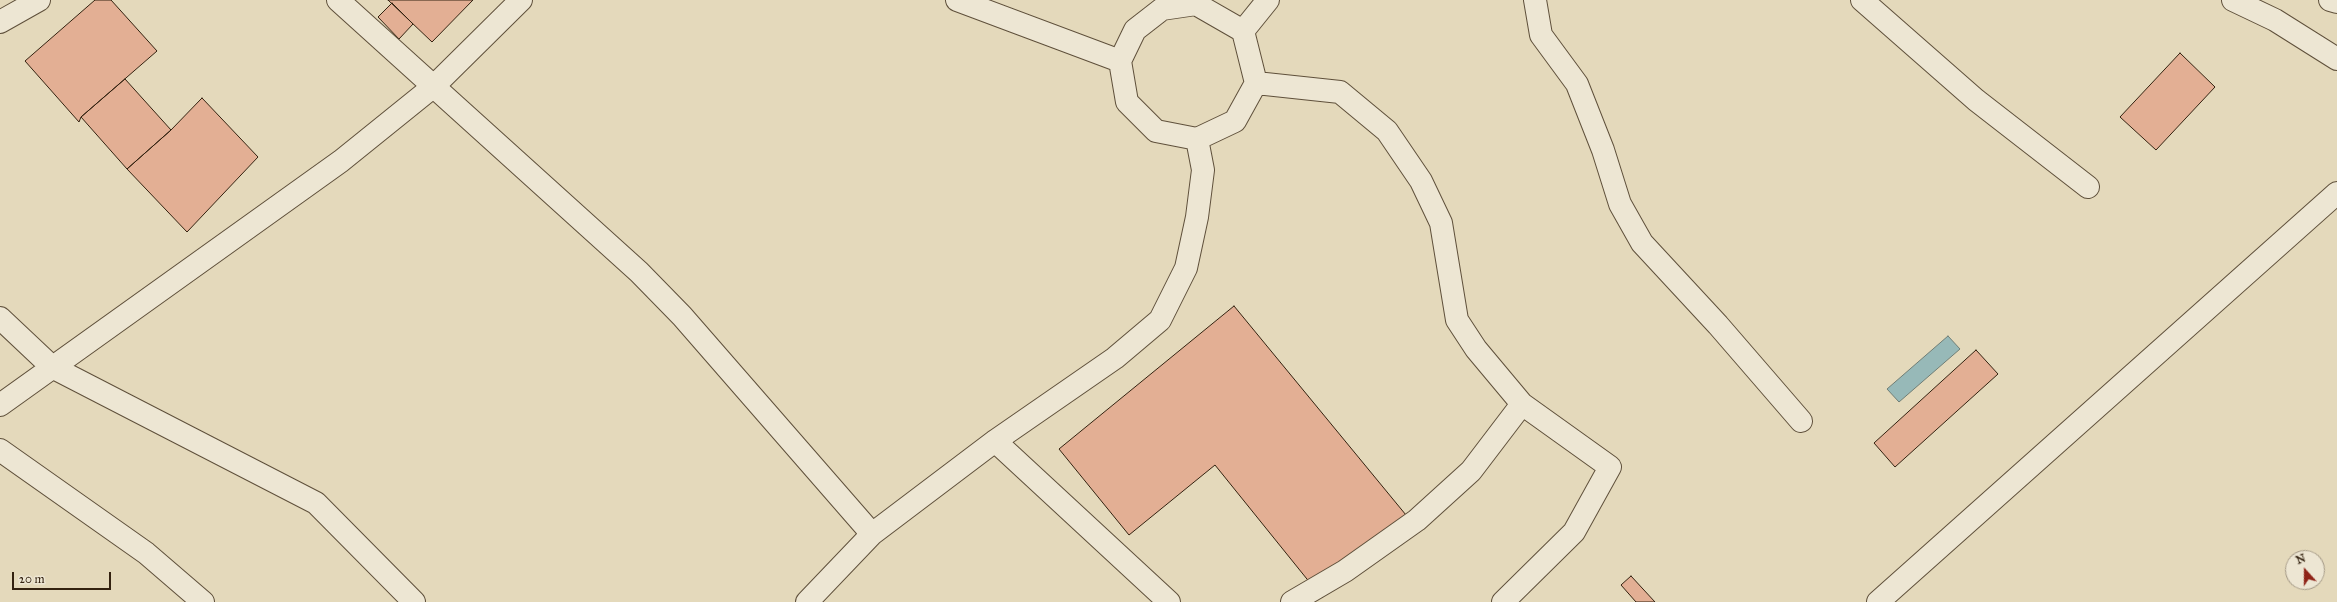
<!DOCTYPE html>
<style>
body{margin:0}
#map{position:relative;width:2337px;height:602px;overflow:hidden;background:#e4d9bb;font-family:"IM FELL Great Primer",serif}
canvas{display:block}
.north{position:absolute;left:2285px;top:550px;width:40px;height:40px;box-sizing:border-box;background:#ede6d3;border:1px solid #a39885;border-radius:50%;rotate:339deg;font-size:11px;font-weight:700;line-height:16px;text-align:center;color:#332210}
.north::after{content:'';display:block;margin:auto;width:14px;height:18px;background:#8f2418;clip-path:polygon(50% 0,100% 100%,50% 72%,0 100%)}
.scale{position:absolute;left:12px;top:572px;width:99px;height:18px;box-sizing:border-box;border:2px solid #332210;border-top:0;padding-left:5px;font-size:12px;line-height:14px;white-space:nowrap;color:#332210;-webkit-text-stroke:3px #ede6d3;paint-order:stroke}
</style>
<div id="map">
<canvas width="2337" height="602"></canvas>
<div class="north">N</div>
<div class="scale">20 m</div>
</div>
<script>
const c = document.querySelector('canvas').getContext('2d');
c.lineJoin = 'round';
function fillPath(path, color) { c.fillStyle = color; c.fill(path, 'evenodd'); }
const toPath = rows => new Path2D(rows.map(r => 'M' + r).join(''));
function strokePath(path, color, width, dash) { c.strokeStyle = color; c.lineWidth = width; c.lineCap = dash ? 'butt' : 'round'; c.setLineDash(dash || []); c.stroke(path); }
const water = toPath([
 [1948,336,1960,349,1899,402,1887,389,1948,336]
]);
fillPath(water, '#97b9b8');
strokePath(water, '#6f7d75', 1);
const building = toPath([
 [95,0,111,0,157,51,81,117,79,122,25,61,95,0],
 [388,0,473,0,432,42,388,0],
 [392,3,413,24,399,39,378,17,392,3],
 [2180,53,2215,87,2156,150,2120,117,2180,53],
 [125,79,171,130,127,169,81,117,125,79],
 [202,98,258,157,187,232,127,169,171,130,202,98],
 [1234,306,1406,515,1315,589,1215,465,1129,535,1059,449,1234,306],
 [1976,350,1998,374,1895,467,1874,443,1976,350],
 [1631,576,1655,602,1636,602,1621,585,1631,576]
]);
fillPath(building, '#e3af94');
strokePath(building, '#332210', 1);
const street = toPath([
 [338,0,639,272,682,316,872,534],
 [957,0,1120,61],
 [1535,0,1541,35,1577,84,1603,150,1620,204,1642,243,1718,325,1801,421],
 [1862,0,1976,100,2088,187],
 [2233,0,2275,20,2337,59],
 [2330,0,2337,2],
 [1196,4,1243,31,1256,83,1235,121,1197,139,1156,131,1127,102,1120,61,1135,30,1162,9,1196,4,1199,0],
 [0,22,39,0],
 [1243,31,1268,0],
 [1256,83,1340,92,1387,131,1421,181,1441,223,1457,320,1476,349,1522,404,1610,467,1574,532,1503,602],
 [0,318,52,367,316,503,414,602],
 [0,405,341,161,434,86,521,0],
 [995,441,1169,602],
 [0,450,146,553,203,602],
 [807,602,872,534,995,441,1115,358,1160,320,1186,268,1197,217,1203,170,1197,139],
 [1292,602,1345,571,1417,520,1471,471,1522,404],
 [1878,602,2337,193]
]);
strokePath(street, '#5f503b', 24);
strokePath(street, '#ede6d3', 22);
</script>
